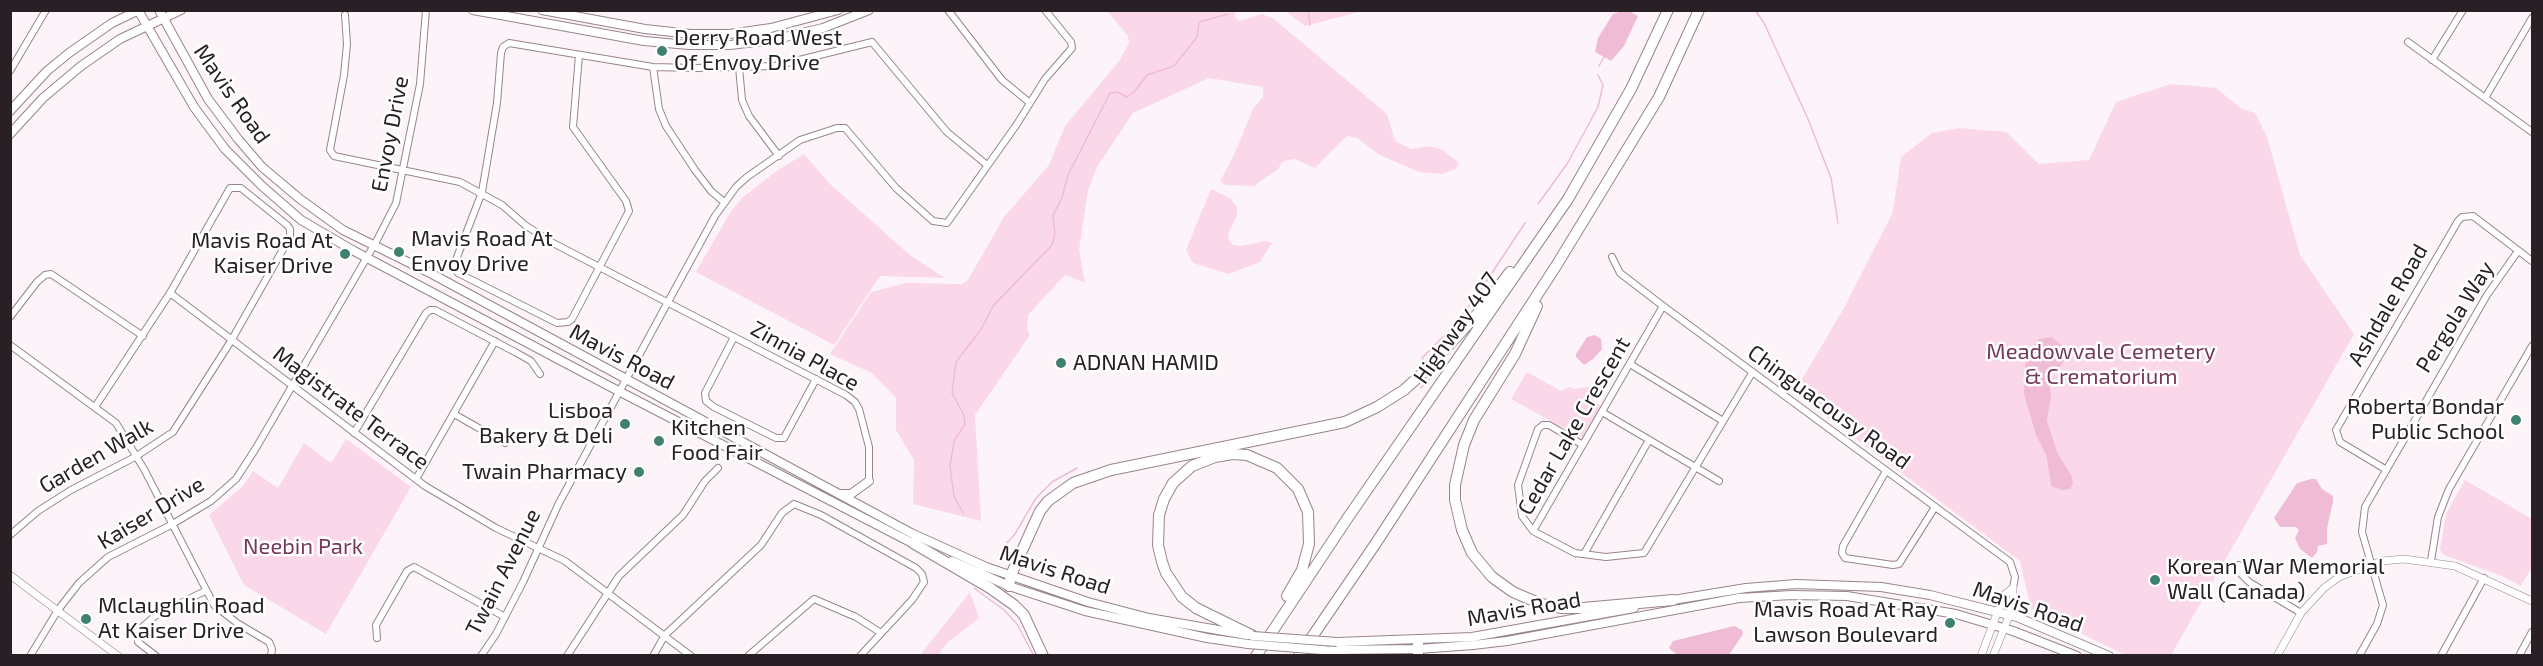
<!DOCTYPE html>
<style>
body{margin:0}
#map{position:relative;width:2543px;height:666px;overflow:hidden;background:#fdf4f9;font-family:"Exo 2",sans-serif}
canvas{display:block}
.frame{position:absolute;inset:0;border:12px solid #282024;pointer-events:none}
</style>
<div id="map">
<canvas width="2543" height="666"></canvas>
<div class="frame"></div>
</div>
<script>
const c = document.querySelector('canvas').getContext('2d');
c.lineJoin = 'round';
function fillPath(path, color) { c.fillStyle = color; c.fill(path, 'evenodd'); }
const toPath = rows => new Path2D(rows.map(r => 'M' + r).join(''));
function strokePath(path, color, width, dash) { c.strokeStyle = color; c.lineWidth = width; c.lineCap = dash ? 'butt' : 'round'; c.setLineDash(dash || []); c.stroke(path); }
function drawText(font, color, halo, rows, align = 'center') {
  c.font = font + ' "Exo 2",sans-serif'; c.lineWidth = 5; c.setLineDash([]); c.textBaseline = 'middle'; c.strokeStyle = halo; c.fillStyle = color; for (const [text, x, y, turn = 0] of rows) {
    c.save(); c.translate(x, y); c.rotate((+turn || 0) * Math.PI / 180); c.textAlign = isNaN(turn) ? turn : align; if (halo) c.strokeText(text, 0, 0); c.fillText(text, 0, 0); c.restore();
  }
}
fillPath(toPath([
 [1107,11,1235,11,1235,17,1239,21,1262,14,1274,19,1387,114,1395,141,1411,149,1430,146,1443,150,1459,163,1456,169,1441,174,1419,172,1378,154,1357,138,1347,136,1315,168,1295,159,1283,161,1278,169,1254,186,1226,185,1220,181,1233,157,1253,109,1263,97,1263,87,1209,78,1133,113,1097,167,1088,190,1079,250,1085,283,1065,275,1028,315,1027,329,1030,335,975,415,981,521,913,504,914,460,896,430,896,398,872,373,830,354,871,292,906,283,962,284,968,280,1004,217,1049,165,1065,126,1120,60,1129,43,1128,36],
 [1285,11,1363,11,1305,26],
 [2171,84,2216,88,2242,109,2255,113,2267,137,2300,255,2354,334,2171,655,2125,655,2031,609,2020,561,1794,393,1845,306,1893,212,1901,157,1932,133,1960,128,2006,132,2039,164,2089,160,2116,102],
 [804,154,829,183,911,256,945,278,880,276,834,345,696,272,731,211,743,197,778,170],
 [1211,189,1231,199,1237,207,1237,216,1229,231,1228,239,1233,245,1241,246,1266,241,1272,243,1260,262,1229,274,1193,263,1186,250],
 [1527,372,1561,391,1570,387,1574,389,1588,387,1597,393,1593,400,1602,406,1582,438,1511,399],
 [346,439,411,487,326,634,244,585,209,515,243,486,253,471,278,488,304,443,331,463],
 [2465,480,2532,519,2532,567,2521,586,2502,576,2444,555,2440,550,2446,514],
 [970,592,979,618,947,643,938,655,920,655]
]), '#fbd8e9');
fillPath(toPath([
 [1622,11,1629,11,1638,16,1624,46,1611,61,1595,52,1598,38,1613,14],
 [1595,335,1601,339,1602,349,1593,359,1584,365,1576,357,1576,354,1587,337],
 [2052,337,2065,348,2067,357,2059,368,2048,371,2051,395,2047,421,2057,452,2072,477,2073,484,2070,489,2062,490,2051,486,2047,457,2036,435,2024,394,2025,367,2030,350,2039,339],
 [2311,479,2316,479,2322,489,2333,496,2333,502,2327,528,2327,544,2318,546,2317,552,2312,558,2300,549,2295,538,2299,530,2296,527,2280,527,2274,518,2297,483],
 [1734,626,1742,630,1743,634,1729,655,1677,655,1669,648,1673,641]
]), '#f0bbd5');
strokePath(toPath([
 [1308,10,1310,25],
 [1755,10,1764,23,1808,119,1831,178,1838,223],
 [1599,66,1604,57],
 [1538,204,1567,164,1598,107,1603,85,1598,75],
 [1424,361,1422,358,1451,329,1478,294,1525,223],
 [1421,388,1436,372,1433,370],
 [963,513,954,496,950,466,954,441,965,424,964,415,952,393,956,362,982,328,993,306,1052,245,1055,234,1053,215,1062,198,1068,175,1110,93,1117,92,1127,97,1135,91,1147,75,1174,66,1197,37,1199,22,1228,14],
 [1005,545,1015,534,1036,498,1052,482,1077,468],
 [974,588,1004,610,1017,624,1034,656]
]), '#f0bbd5', 1.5);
const minor = toPath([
 [948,10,1002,80,1030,103],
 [345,15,347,44,344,75,330,150,334,156,460,182,502,205,525,225,553,243,846,395,855,402,859,409,869,447,869,481],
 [2408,42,2532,132],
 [579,55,573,127,626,201,629,211,572,319,568,322,557,323,458,273,454,265,482,192,497,103,501,53,503,47,509,43,653,67,695,68,775,66,872,42,947,132,987,165],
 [2432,60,2463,10],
 [653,67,659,109,666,126,695,170,711,191,724,202],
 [739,67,742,100,749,116,779,156],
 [10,71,46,10],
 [2485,98,2532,18],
 [1612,257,1620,273,1663,306,2010,562,2015,577,2013,588],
 [170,293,425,486,496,528,565,561,691,656],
 [10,317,37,282,45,275,51,274,143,336],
 [734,337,705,393,706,401,714,407,776,438,784,438,816,379],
 [10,345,116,423,144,469,214,605,237,623,269,642,272,649,271,656],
 [1630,364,1723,421],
 [1602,412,1719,481],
 [454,414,505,443],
 [354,433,426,313,430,310,435,310,515,352,531,361,540,374],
 [1583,445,1549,425,1543,425,1538,429,1518,485,1522,516,1533,531,1575,553,1606,557,1644,553,1752,373],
 [2385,469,2340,442,2336,430,2458,221,2462,217,2473,216,2532,261],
 [1886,471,1843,546,1842,553,1845,558,1893,565,1899,564,1935,507],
 [416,479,495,341],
 [1533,531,1663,306],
 [10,535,38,511,71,490,135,457,173,432,231,341,290,237,290,229,287,225,241,188,230,188,170,293,95,407],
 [1584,554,1649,440],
 [2431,561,2438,517,2449,489,2532,346],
 [2239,565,2241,574,2249,582,2301,613],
 [377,638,376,625,407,571,414,567,505,617],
 [30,656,58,610,79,583,108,557,171,525,211,501,236,479,256,448,377,240,396,203,420,84,426,10],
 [156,656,138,642,138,631,155,616,205,591],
 [481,656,496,634,523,582,559,503,663,311,715,216,736,187,747,177,800,140,837,128,845,128,896,188,933,221,947,223,1017,124,1045,79,1072,48,1071,42,1045,10],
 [567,656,619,576,683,515,705,481,718,468],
 [653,656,665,635,761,545,782,513,794,504,821,515,916,568,922,574,924,582,912,600,860,656],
 [748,656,814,599,856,617,881,633],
 [2359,656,2377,624,2383,605,2362,532,2365,507,2487,295,2518,251],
 [2441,656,2484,578],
 [2519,656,2532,632]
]);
const tertiary = toPath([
 [10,575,118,656],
 [1981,656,2004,595,2013,588],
 [1993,656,2013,606,2013,588],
 [2277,656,2301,613,2324,588,2339,577,2382,561,2404,559,2455,566,2532,601]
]);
const secondary = toPath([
 [138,10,194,107,225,149,262,186,301,220,354,251,607,385,918,546],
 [159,10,208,99,238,139,262,167,300,199,343,230,432,274,911,533,986,567,1088,602,1149,618,1247,635],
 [473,10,644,41,689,45,730,45,772,40,823,28,869,10],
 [542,10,645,29,691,34,729,34,771,28,838,10],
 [10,111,47,71,69,53,112,23,139,10],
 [10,134,43,98,81,66,120,39,181,10],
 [841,494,851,494,869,481],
 [952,561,1009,586,1085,611,1207,638,1248,644],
 [1667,601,1746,588,1796,584,1881,587,1930,595,2017,617,2109,656],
 [1337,642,1472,637,1634,608],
 [1331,650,1418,649,1473,645,1507,641,1739,598,1792,595,1847,596,1956,614,2013,631,2077,656]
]);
const motorway = toPath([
 [1537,306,1515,354,1474,420,1464,445,1455,485,1455,500,1462,530,1472,553,1492,577,1513,592,1541,604,1562,608,1583,608,1673,600],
 [913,543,990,588,1014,605,1024,615,1043,656],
 [1009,586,1011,575,1040,511,1048,501,1073,483,1111,470,1345,422,1377,407,1404,390,1425,371,1481,310,1510,272],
 [1253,636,1196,608,1182,597,1166,573,1162,562,1158,545,1159,515,1164,499,1173,483,1192,466,1215,457,1232,454,1247,455,1277,468,1298,489,1308,512,1309,544,1302,570,1287,596],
 [1418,641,1418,656],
 [1322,650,1341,656],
 [1256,656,1349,516,1568,199,1631,89,1668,10],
 [1299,656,1376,543,1556,266,1659,97,1699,10]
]);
strokePath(minor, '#98848d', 8);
strokePath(tertiary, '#98848d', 8);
strokePath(secondary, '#98848d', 10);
strokePath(motorway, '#98848d', 12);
strokePath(minor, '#fff', 6);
strokePath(tertiary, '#fff', 7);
strokePath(secondary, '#fff', 8);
strokePath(motorway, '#fff', 10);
const secondaryBridge = toPath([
 [1253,636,1337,642],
 [1248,644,1322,650]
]);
strokePath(secondaryBridge, '#98848d', 10, []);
strokePath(secondaryBridge, '#fff', 8);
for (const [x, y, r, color] of [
 [662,51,6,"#40806f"],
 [399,252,6,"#40806f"],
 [345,254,6,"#40806f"],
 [1061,363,6,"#40806f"],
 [2516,420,6,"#40806f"],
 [625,424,6,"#40806f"],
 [659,441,6,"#40806f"],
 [639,472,6,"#40806f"],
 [2155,580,6,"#40806f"],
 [86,619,6,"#40806f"],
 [1950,623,6,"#40806f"]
]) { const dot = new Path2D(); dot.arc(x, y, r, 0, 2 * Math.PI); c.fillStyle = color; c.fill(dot); strokePath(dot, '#fff', 2); }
drawText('22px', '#282024', '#fff', [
 ["Derry Road West",674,38],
 ["Of Envoy Drive",674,63],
 ["Mavis Road At",411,239],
 ["Envoy Drive",411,264],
 ["Mavis Road At",333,241,"right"],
 ["Kaiser Drive",333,266,"right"],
 ["ADNAN HAMID",1073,363],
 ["Roberta Bondar",2504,407,"right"],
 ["Public School",2504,432,"right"],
 ["Lisboa",613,411,"right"],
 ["Bakery & Deli",613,436,"right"],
 ["Kitchen",671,428],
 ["Food Fair",671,453],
 ["Twain Pharmacy",627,472,"right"],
 ["Korean War Memorial",2167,567],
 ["Wall (Canada)",2167,592],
 ["Mclaughlin Road",98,606],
 ["At Kaiser Drive",98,631],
 ["Mavis Road At Ray",1938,610,"right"],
 ["Lawson Boulevard",1938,635,"right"]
], 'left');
drawText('22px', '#282024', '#fff', [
 ["Mavis Road",232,94,55],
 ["Envoy Drive",390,134,-79],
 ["Ashdale Road",2388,305,-60],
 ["Pergola Way",2455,317,-58],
 ["Highway 407",1456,328,-55],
 ["Zinnia Place",805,356,29],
 ["Mavis Road",622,357,28],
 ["Chinguacousy Road",1829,407,36],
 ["Magistrate Terrace",351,408,37],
 ["Cedar Lake Crescent",1574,426,-60],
 ["Garden Walk",96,456,-30],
 ["Kaiser Drive",151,513,-31],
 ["Mavis Road",1055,570,18],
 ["Twain Avenue",503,572,-63],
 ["Mavis Road",2028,607,19],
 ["Mavis Road",1524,609,-10]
]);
drawText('22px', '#77385b', '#fff', [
 ["Meadowvale Cemetery",2101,352],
 ["& Crematorium",2101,377],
 ["Neebin Park",303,547]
]);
</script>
